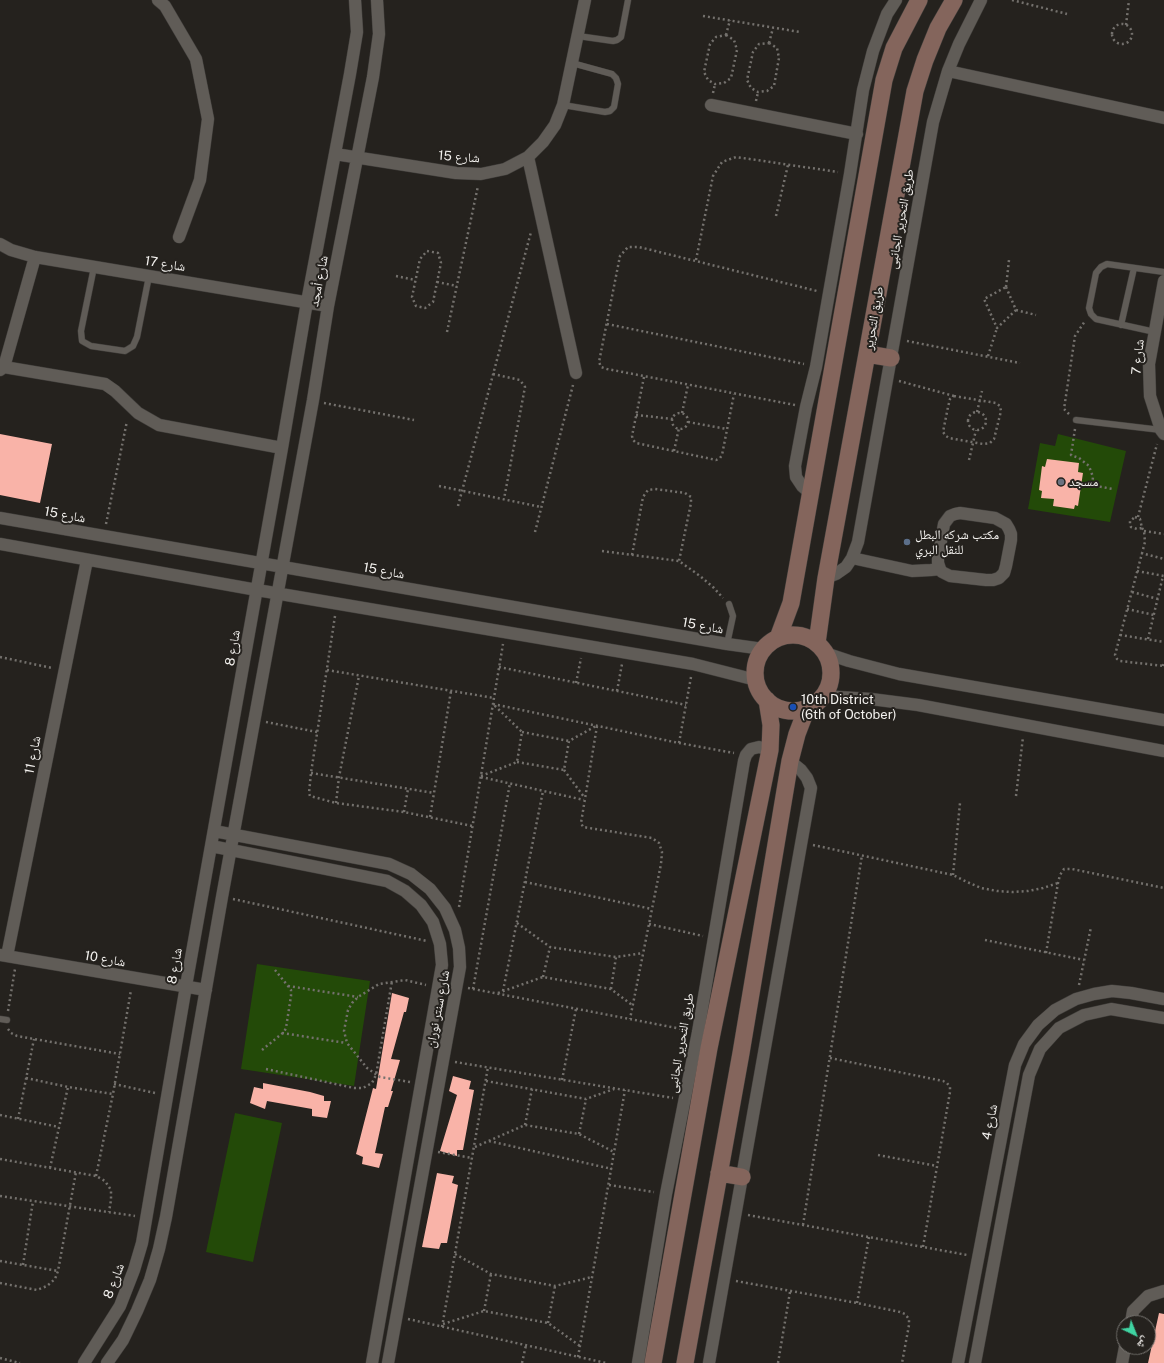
<!DOCTYPE html>
<meta charset="utf-8">
<style>
body{margin:0}
#map{position:relative;width:1164px;height:1363px;overflow:hidden;background:#25221e;font-family:"Public Sans","Noto Naskh Arabic",sans-serif}
canvas{display:block}
.north{position:absolute;left:1116px;top:1315px;width:40px;height:40px;box-sizing:border-box;background:#25221e;border:1px solid #777571;border-radius:50%;rotate:137deg;font-size:11px;font-weight:700;line-height:16px;text-align:center;color:#f3f1ee}
.north::after{content:'';display:block;margin:auto;width:14px;height:18px;background:#3fd4a2;clip-path:polygon(50% 0,100% 100%,50% 72%,0 100%)}
</style>
<div id="map">
<canvas width="1164" height="1363"></canvas>
<div class="north">ش</div>
</div>
<script>
const c = document.querySelector('canvas').getContext('2d');
c.lineJoin = 'round';
function fillPath(path, color) { c.fillStyle = color; c.fill(path, 'evenodd'); }
const toPath = rows => new Path2D(rows.map(r => 'M' + r).join(''));
function strokePath(path, color, width, dash) { c.strokeStyle = color; c.lineWidth = width; c.lineCap = dash ? 'butt' : 'round'; c.setLineDash(dash || []); c.stroke(path); }
function drawText(font, color, halo, rows, align = 'center') {
  c.font = font + ' "Public Sans","Noto Naskh Arabic",sans-serif'; c.lineWidth = 4; c.setLineDash([]); c.textBaseline = 'middle'; c.strokeStyle = halo; c.fillStyle = color; for (const [text, x, y, turn = 0] of rows) {
    c.save(); c.translate(x, y); c.rotate((+turn || 0) * Math.PI / 180); c.textAlign = isNaN(turn) ? turn : align; if (halo) c.strokeText(text, 0, 0); c.fillText(text, 0, 0); c.restore();
  }
}
fillPath(toPath([
 [1058,434,1126,451,1110,522,1028,509,1040,443,1055,446],
 [257,964,370,981,354,1086,241,1069],
 [235,1113,282,1123,253,1262,206,1252]
]), '#234a08');
fillPath(toPath([
 [0,434,52,444,40,503,0,495],
 [1047,459,1079,463,1078,472,1083,473,1078,506,1075,505,1074,509,1053,506,1054,499,1041,498,1042,491,1039,490,1042,466,1045,467],
 [392,993,409,998,406,1012,404,1012,391,1059,400,1060,391,1091,393,1091,388,1107,385,1107,375,1153,383,1154,379,1168,362,1164,363,1157,356,1154,373,1088,376,1089],
 [453,1076,471,1081,469,1089,474,1090,463,1150,457,1150,457,1156,440,1151,457,1095,449,1091],
 [263,1083,310,1092,324,1096,324,1101,331,1101,327,1118,312,1116,312,1109,267,1101,265,1109,250,1103,254,1087,263,1089],
 [437,1173,454,1176,452,1183,458,1185,447,1243,441,1243,439,1249,422,1247],
 [1159,1313,1164,1314,1164,1363,1148,1363]
]), '#f9b3a8');
const lane = toPath([
 [578,36,613,41,617,40,621,37,628,0],
 [563,105,605,112,610,111,614,107,618,84,616,78,612,74,572,63],
 [94,267,81,331,82,341,91,346,125,351,133,346,137,337,149,276],
 [1121,325,1134,268],
 [1155,332,1096,319,1091,314,1089,308,1096,273,1101,267,1107,264,1164,272],
 [1076,420,1161,430],
 [727,644,733,616,729,604],
 [0,1019,7,1020]
]);
const street = toPath([
 [158,0,165,6,196,59,208,119,200,180,179,237],
 [948,71,1164,118],
 [711,105,857,134],
 [335,154,456,173,481,174,505,169,528,157,543,142,555,125,563,105,585,0],
 [528,157,576,373],
 [0,244,11,250,35,257,328,306],
 [1164,281,1149,364,1150,396,1161,430,1164,434],
 [4,367,105,384,115,391,138,413,159,425,282,448],
 [0,370,4,367,35,257],
 [810,493,802,486,796,477,795,466,806,407,816,367,850,174,863,90,873,51,887,14,896,0],
 [960,513,995,518,1006,524,1009,529,1011,534,1011,540,1006,566,1004,573,999,578,993,580,986,580,950,576,942,572,940,569,938,563,938,558,944,524,950,516,955,514,960,513],
 [0,518,727,644,763,649],
 [0,544,257,590,693,664,756,680],
 [852,558,912,571,931,570,940,569],
 [826,578,836,574,846,567,852,558,858,542,933,122,948,71,959,44,981,0],
 [825,653,849,661,899,674,1164,720],
 [823,696,871,699,918,705,1164,751],
 [214,831,389,864,411,874,430,889,445,908,455,930,459,948,460,967,388,1363],
 [211,846,387,881,405,891,421,905,433,922,440,944,442,965,372,1363],
 [0,955,206,990],
 [7,956,87,560],
 [1131,1323,1133,1311,1148,1296,1164,1291],
 [84,1363,120,1306,134,1270,142,1243,186,986,282,448,307,302,350,74,357,32,355,0],
 [107,1363,123,1340,137,1311,150,1280,159,1249,166,1217,222,897,313,400,328,306,373,77,379,34,377,0],
 [638,1363,666,1194,698,1032,744,761,746,755,751,749,759,747,770,750],
 [709,1363,811,788,807,778,801,770,790,761],
 [958,1363,1015,1065,1024,1044,1038,1025,1055,1010,1076,999,1094,994,1112,991,1131,993,1164,999],
 [975,1363,1029,1075,1040,1049,1059,1028,1084,1015,1111,1009,1164,1018],
 [1122,1363,1125,1347]
]);
const secondary = toPath([
 [867,354,891,358],
 '755 673a38 38 0 1 1 76 0a38 38 0 1 1-76 0Z',
 [778,638,791,603,884,80,894,48,919,0],
 [817,643,826,578,915,91,925,60,938,28,954,0],
 [719,1173,742,1177],
 [653,1363,709,1048,770,750,771,725,767,700],
 [685,1363,741,1053,790,761,797,734,807,708]
]);
strokePath(lane, '#403e3b', 7);
strokePath(street, '#403e3b', 13);
strokePath(secondary, '#403e3b', 18);
strokePath(toPath([
 [1012,0,1067,14],
 [703,16,800,32],
 '1112 34a10 10 0 1 1 20 0a10 10 0 1 1-20 0Z',
 [1126,25,1129,0],
 [726,35,734,40,737,50,731,78,724,83,715,84,708,80,704,72,710,44,716,37,726,35],
 [726,35,730,20],
 [769,43,777,48,779,58,774,86,767,91,758,92,751,88,747,80,753,52,759,44,769,43],
 [769,43,773,28],
 [713,93,715,84],
 [756,101,758,92],
 [776,216,788,165],
 [427,251,438,253,441,263,433,302,425,308,416,306,412,297,420,259,427,251],
 [696,260,713,176,722,162,736,157,838,172],
 [396,276,415,280],
 [437,282,457,286],
 [1006,287,1016,310,997,328,984,299,1006,287],
 [1006,287,1009,260],
 [1016,310,1036,315],
 [607,324,804,364],
 [447,332,478,186],
 [907,341,1020,363],
 [988,356,997,328],
 [493,374,520,380,525,387,504,499],
 [644,377,632,436,633,440,636,443,716,460,720,458,722,455,734,394],
 [899,381,954,396],
 [954,396,996,403,1000,406,1001,411,994,439,990,443,983,444,949,438,946,436,943,432,948,407,950,399,954,396],
 [324,403,414,420],
 [795,405,607,369,601,367,599,362,620,256,628,247,639,247,817,291],
 [977,412,982,391],
 '968 421a9 9 0 1 1 18 0a9 9 0 1 1-18 0Z',
 [682,413,688,385],
 '672 421a8 8 0 1 1 16 0a8 8 0 1 1-16 0Z',
 [1069,414,1064,409,1075,336,1085,321],
 [636,415,673,419],
 [688,422,727,429],
 [1075,429,1071,455,1079,458,1089,466,1093,477,1092,485],
 [674,451,679,428],
 [969,460,976,430],
 [1085,484,1113,489],
 [439,486,541,507],
 [458,506,531,232],
 [1135,517,1140,519,1142,528,1137,529,1131,527,1130,524,1130,521,1135,517],
 [1138,517,1157,444],
 [106,524,127,421],
 [1142,528,1144,531,1145,542,1115,655,1117,659,1120,661,1164,666],
 [1144,531,1164,534],
 [535,532,573,385],
 [602,551,679,561,700,576,714,588,723,598],
 [1141,553,1164,559],
 [632,555,643,497,648,490,655,489,685,493,691,497,691,503,679,561],
 [1137,571,1164,576],
 [1132,592,1158,599],
 [1127,609,1154,615],
 [335,616,311,773,309,793,310,796,336,803,404,812,472,826],
 [1120,635,1164,642],
 [1148,639,1163,576],
 [0,657,52,668],
 [1163,666,1164,661],
 [499,667,686,705],
 [327,670,494,698],
 [576,683,581,658],
 [617,691,622,664],
 [493,704,679,743,734,753],
 [266,722,317,732],
 [597,726,581,823,583,827,652,838,659,843,662,852,661,864,630,1019],
 [522,732,569,741],
 [679,743,691,677],
 [517,762,564,770,569,741,596,726],
 [564,770,584,797],
 [311,773,434,793],
 [481,776,517,762,522,732,493,704],
 [481,777,584,800],
 [1016,796,1023,737],
 [336,803,339,777,359,676],
 [404,812,408,789],
 [430,817,451,691],
 [813,845,953,875,967,882,981,888,997,891,1012,892,1028,891,1043,888,1058,883],
 [953,875,960,803],
 [525,882,652,909],
 [233,899,427,941],
 [459,907,503,644],
 [517,923,550,947,616,957,643,953],
 [649,924,703,936],
 [985,940,1084,960],
 [1046,953,1058,883,1060,875,1064,869,1072,869,1164,888],
 [543,977,550,947],
 [1079,985,1091,927],
 [288,986,358,997],
 [468,988,687,1030],
 [473,989,510,783],
 [611,989,616,957],
 [503,991,543,791],
 [498,993,543,977,611,989,632,1005],
 [8,1011,15,969],
 [8,1029,11,1033,17,1036,120,1054],
 [282,1033,346,1043],
 [262,1050,284,1032,286,1028,291,996,291,990,288,986,275,970],
 [830,1058,943,1081,947,1083,950,1087,950,1092,923,1247],
 [455,1062,673,1098],
 [266,1069,354,1088,363,1088,372,1083,376,1075,392,981],
 [26,1078,68,1087,113,1094],
 [562,1080,576,1009],
 [486,1081,586,1099,614,1089],
 [410,1082,380,1077,367,1068,347,1043,344,1031,348,1010,352,1003,358,997,379,984,405,980,426,985],
 [114,1084,155,1093],
 [0,1115,59,1127],
 [18,1119,34,1039],
 [525,1125,532,1089],
 [579,1134,586,1099],
 [489,1141,612,1169],
 [475,1147,525,1125,579,1134,614,1152],
 [438,1152,472,1158],
 [878,1155,937,1166],
 [0,1159,96,1176,105,1181,111,1190,111,1200,109,1212],
 [50,1168,68,1087],
 [96,1176,113,1094,131,990],
 [609,1185,654,1192],
 [0,1196,135,1216],
 [748,1215,967,1255],
 [803,1225,862,855],
 [455,1254,491,1274,555,1286,592,1277],
 [0,1261,58,1271],
 [23,1265,33,1201],
 [736,1281,857,1303,900,1312,905,1314,909,1319,909,1325,902,1363],
 [0,1283,37,1290,47,1286,55,1279,58,1271,76,1172],
 [857,1303,869,1237],
 [484,1311,491,1274],
 [408,1319,606,1363],
 [548,1323,555,1286],
 [443,1324,484,1311,548,1323,580,1346],
 [442,1327,488,1067],
 [578,1357,625,1090],
 [0,1358,20,1363],
 [522,1363,526,1345],
 [778,1363,790,1292]
]), '#74716d', 2.5, [2, 3]);
strokePath(lane, '#605c57', 6);
strokePath(street, '#605c57', 12);
strokePath(secondary, '#84655c', 17);
for (const [x, y, r, color] of [
 [1061,482,4,"#6b7280"],
 [907,542,4,"#5c6f8a"],
 [793,707,4,"#1a4fb4"]
]) { const dot = new Path2D(); dot.arc(x, y, r, 0, 2 * Math.PI); c.fillStyle = color; c.fill(dot); strokePath(dot, '#25221e', 1.5); }
drawText('13px', '#f3f1ee', '#25221e', [
 ["شارع 15",459,157,4],
 ["طريق التحرير الجانبى",901,219,-80],
 ["شارع 17",165,264,9],
 ["شارع أمجد",319,281,-79],
 ["طريق التحرير",874,318,-80],
 ["شارع 7",1138,357,-84],
 ["شارع 15",65,515,10],
 ["شارع 15",384,571,10],
 ["شارع 15",703,626,10],
 ["شارع 8",233,648,-80],
 ["شارع 11",33,755,-79],
 ["شارع 10",105,959,10],
 ["شارع 8",175,966,-80],
 ["شارع سنتر نوران",438,1009,-79],
 ["طريق التحرير الجانبى",681,1043,-80],
 ["شارع 4",990,1122,-79],
 ["شارع 8",114,1281,-69]
]);
drawText('13px', '#f3f1ee', '#25221e', [
 ["مسجد",1069,482],
 ["مكتب شركه البطل",915,535],
 ["للنقل البري",915,550],
 ["10th District",801,700],
 ["(6th of October)",801,715]
], 'left');
</script>
